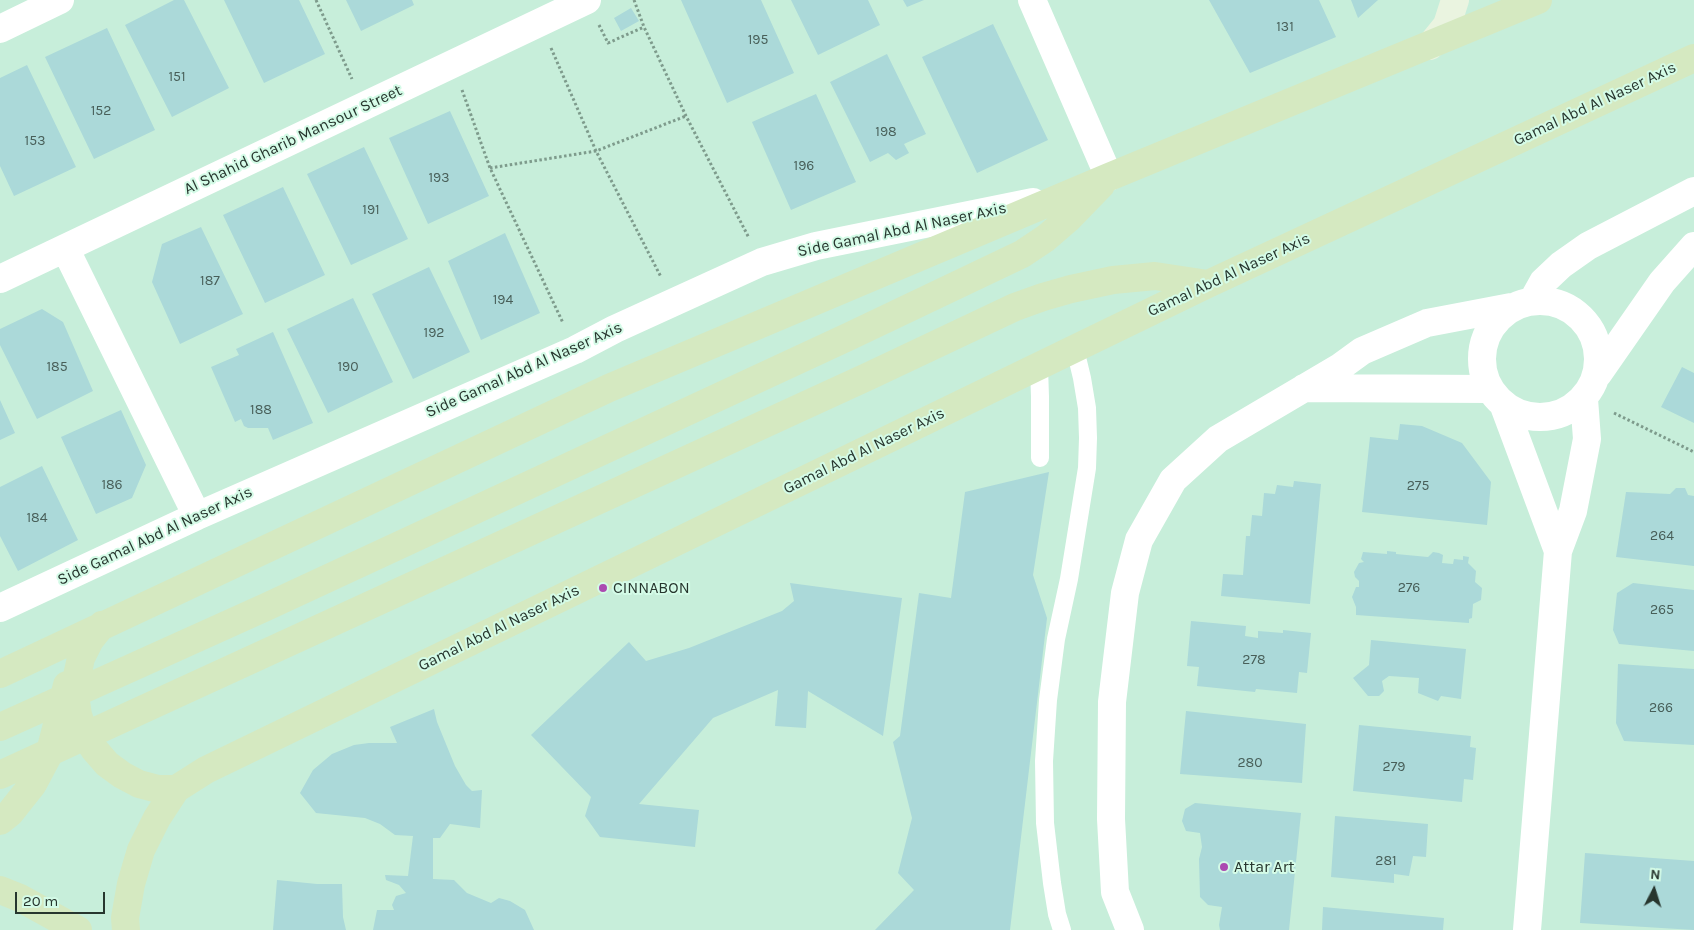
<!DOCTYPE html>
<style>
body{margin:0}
#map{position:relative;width:1694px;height:930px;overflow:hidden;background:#c7eeda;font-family:Karla,sans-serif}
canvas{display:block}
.north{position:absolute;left:1629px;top:865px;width:50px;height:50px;-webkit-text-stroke:4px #d4fbe7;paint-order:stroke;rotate:5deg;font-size:14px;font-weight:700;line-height:20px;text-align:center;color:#27362e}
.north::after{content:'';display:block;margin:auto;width:18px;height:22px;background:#27362e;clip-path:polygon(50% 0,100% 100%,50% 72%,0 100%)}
.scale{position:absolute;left:15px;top:892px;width:90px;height:22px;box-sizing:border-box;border:2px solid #27362e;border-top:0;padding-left:6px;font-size:15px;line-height:18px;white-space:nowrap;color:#27362e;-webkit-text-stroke:4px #d4fbe7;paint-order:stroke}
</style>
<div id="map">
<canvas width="1694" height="930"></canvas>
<div class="north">N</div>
<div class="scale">20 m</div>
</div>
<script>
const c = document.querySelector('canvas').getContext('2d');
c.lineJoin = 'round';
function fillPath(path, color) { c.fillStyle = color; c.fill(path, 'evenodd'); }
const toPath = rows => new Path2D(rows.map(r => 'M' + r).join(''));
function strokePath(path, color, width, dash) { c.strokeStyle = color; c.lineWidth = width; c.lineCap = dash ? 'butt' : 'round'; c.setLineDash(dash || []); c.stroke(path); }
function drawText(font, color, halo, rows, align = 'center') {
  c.font = font + ' Karla,sans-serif'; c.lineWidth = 4; c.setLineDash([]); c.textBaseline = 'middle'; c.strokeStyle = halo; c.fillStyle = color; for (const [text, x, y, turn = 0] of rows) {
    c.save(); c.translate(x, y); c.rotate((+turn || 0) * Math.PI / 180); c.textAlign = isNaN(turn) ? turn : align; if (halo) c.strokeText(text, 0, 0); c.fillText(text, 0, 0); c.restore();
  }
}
fillPath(toPath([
 [174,0,184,0,229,88,172,117,125,25],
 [224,0,299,0,325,54,264,83],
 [346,0,412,0,414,5,361,31],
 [681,0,761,0,794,73,727,103],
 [791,0,868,0,880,25,818,55],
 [903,0,924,0,907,7],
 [1209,0,1319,0,1336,37,1250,73],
 [1351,0,1378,0,1358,18],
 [631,8,639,21,621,31,614,18],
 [993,24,1048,140,977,173,922,57],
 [107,28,155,130,94,159,45,57],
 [887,54,926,134,904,144,909,153,896,160,888,153,870,162,830,82],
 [27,65,76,167,14,196,0,166,0,78],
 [816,94,856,182,791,210,752,122],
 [450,111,489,196,428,224,389,138],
 [364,147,408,239,351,265,307,174],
 [283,187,325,275,265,303,223,215],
 [201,227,243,314,180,344,152,282,162,244],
 [505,233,540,313,481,340,448,261],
 [429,267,470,352,413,379,372,294],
 [353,298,393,382,328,413,287,329],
 [42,309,63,322,93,391,37,419,0,345,0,329],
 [273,332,313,423,273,440,268,428,248,428,244,426,241,419,235,422,211,367,239,355,236,349],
 [1682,367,1694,373,1694,423,1661,407],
 [0,400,15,433,0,440],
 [121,410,146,465,132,498,96,514,61,437],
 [1400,424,1422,426,1462,443,1491,482,1487,525,1362,512,1370,437,1398,440],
 [42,466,78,540,18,571,0,536,0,487],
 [1049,472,1033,575,1047,618,1010,930,875,930,914,890,898,873,912,818,893,742,900,736,919,593,951,598,965,492],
 [1294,481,1321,484,1310,604,1221,596,1223,574,1243,575,1246,536,1250,536,1252,515,1262,516,1264,493,1275,494,1277,485,1293,487],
 [1676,488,1685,488,1688,495,1694,496,1694,566,1616,557,1626,492,1670,494],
 [1387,551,1396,552,1396,554,1428,557,1433,552,1439,553,1443,555,1442,563,1453,564,1454,559,1463,560,1463,556,1469,557,1468,563,1476,571,1475,582,1482,588,1481,600,1473,604,1472,618,1469,619,1469,623,1356,615,1356,607,1352,597,1356,587,1359,587,1359,581,1355,577,1354,572,1359,563,1364,562,1361,559,1363,552,1387,554],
 [790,583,902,598,883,736,808,691,806,728,775,726,778,690,713,718,639,804,699,810,695,847,600,837,585,816,591,797,531,735,629,642,646,661,689,648,782,611,794,601],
 [1633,583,1694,590,1694,651,1619,644,1613,630,1617,593],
 [1191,621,1246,626,1245,636,1258,638,1258,631,1283,633,1283,630,1311,633,1307,673,1299,672,1297,693,1256,689,1255,692,1197,686,1199,667,1187,666],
 [1371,640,1466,649,1461,699,1441,696,1438,701,1418,693,1419,678,1389,676,1382,681,1384,691,1379,696,1368,696,1353,678,1369,665],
 [1618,664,1694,669,1694,745,1624,741,1616,723],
 [434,709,437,722,455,766,466,785,472,791,482,790,480,828,450,824,440,838,433,838,433,879,454,880,467,893,491,903,499,898,510,901,525,910,534,930,373,930,377,910,394,910,392,905,396,896,406,893,399,885,386,880,385,875,408,876,413,836,395,835,380,824,365,818,316,813,300,793,313,770,332,754,354,745,369,743,397,743,390,727],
 [1186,711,1306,724,1302,783,1180,774],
 [1359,725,1471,736,1470,747,1476,748,1473,780,1464,779,1462,802,1353,791],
 [1195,803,1301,813,1289,930,1220,930,1219,925,1222,907,1208,905,1200,897,1199,859,1202,847,1200,833,1186,831,1182,821,1185,809],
 [1335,816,1428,824,1426,857,1413,856,1409,876,1394,874,1394,883,1331,877],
 [1585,853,1694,861,1694,930,1580,923],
 [277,880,317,884,342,884,343,917,346,930,273,930],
 [1323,907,1444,918,1443,930,1322,930]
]), '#abd9d9');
strokePath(toPath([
 [316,0,352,79],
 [634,0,644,27,686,116,749,238],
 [599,25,608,43,644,27],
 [551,48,596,151,661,277],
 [462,90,490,168,563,323],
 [490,168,596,151,686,116],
 [1614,413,1694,452]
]), '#7e9b8c', 3, [2.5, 2.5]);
strokePath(toPath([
 [1039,367,1040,397,1040,458],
 [1062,930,1057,914,1052,883,1045,823,1044,761,1048,700,1056,639,1069,579,1087,468,1088,438,1087,408,1082,378,1075,349]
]), '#fff', 18);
strokePath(toPath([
 [1032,0,1109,177],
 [0,29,60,0],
 [65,248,197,516],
 [0,279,587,0],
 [1533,300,1543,282,1561,265,1588,246,1694,191],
 '1482 359a58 58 0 1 1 116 0a58 58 0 1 1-116 0Z',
 [1598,374,1662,282,1694,246],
 [1304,388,1489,389],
 [1504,406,1558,551],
 [0,608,197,516,575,350,615,329,762,262,816,246,1033,202],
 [1130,930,1115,892,1111,819,1112,702,1125,593,1139,540,1173,480,1218,439,1340,367,1362,351,1427,323,1511,307],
 [1527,930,1558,551,1573,511,1587,439,1584,399]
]), '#fff', 28);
strokePath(toPath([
 [1430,46,1447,25,1455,0]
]), '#eaf4e0', 28);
strokePath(toPath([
 [102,625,90,640,81,658,77,676,75,695,78,715,84,733,94,749,107,764,122,775,139,784,158,789,176,789],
 [0,674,609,388,1109,177,1538,0],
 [0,727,266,607,850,336,1022,254,1046,238,1068,219,1101,185],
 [0,775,869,376,1015,307,1043,297,1071,289,1113,280,1155,276,1208,284],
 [0,821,10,813,33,784,50,752,67,685],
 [0,890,20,898,78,930],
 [126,930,125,918,131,884,141,850,157,818,176,789,206,770,1208,284,1694,58]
]), '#d5e9c1', 28);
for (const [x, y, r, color] of [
 [603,588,5,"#ab4ab1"],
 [1224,867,5,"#ab4ab1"]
]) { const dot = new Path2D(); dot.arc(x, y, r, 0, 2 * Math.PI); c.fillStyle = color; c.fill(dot); strokePath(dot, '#d4fbe7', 2); }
drawText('14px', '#485f59', null, [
 ["131",1285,27],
 ["195",758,40],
 ["151",177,77],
 ["152",101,111],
 ["198",886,132],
 ["153",35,141],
 ["196",804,166],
 ["193",439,178],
 ["191",371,210],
 ["187",210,281],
 ["194",503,300],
 ["192",434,333],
 ["185",57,367],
 ["190",348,367],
 ["188",261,410],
 ["186",112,485],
 ["275",1418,486],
 ["184",37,518],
 ["264",1662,536],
 ["276",1409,588],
 ["265",1662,610],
 ["278",1254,660],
 ["266",1661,708],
 ["280",1250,763],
 ["279",1394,767],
 ["281",1386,861]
]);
drawText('16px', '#27362e', '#d4fbe7', [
 ["Gamal Abd Al Naser Axis",1595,104,-25],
 ["Al Shahid Gharib Mansour Street",293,140,-25],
 ["Side Gamal Abd Al Naser Axis",902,230,-12],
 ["Gamal Abd Al Naser Axis",1229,275,-25],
 ["Side Gamal Abd Al Naser Axis",524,370,-24],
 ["Gamal Abd Al Naser Axis",864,451,-26],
 ["Side Gamal Abd Al Naser Axis",155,536,-25],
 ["Gamal Abd Al Naser Axis",499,628,-26]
]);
drawText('16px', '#27362e', '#d4fbe7', [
 ["CINNABON",613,588],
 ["Attar Art",1234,867]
], 'left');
</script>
